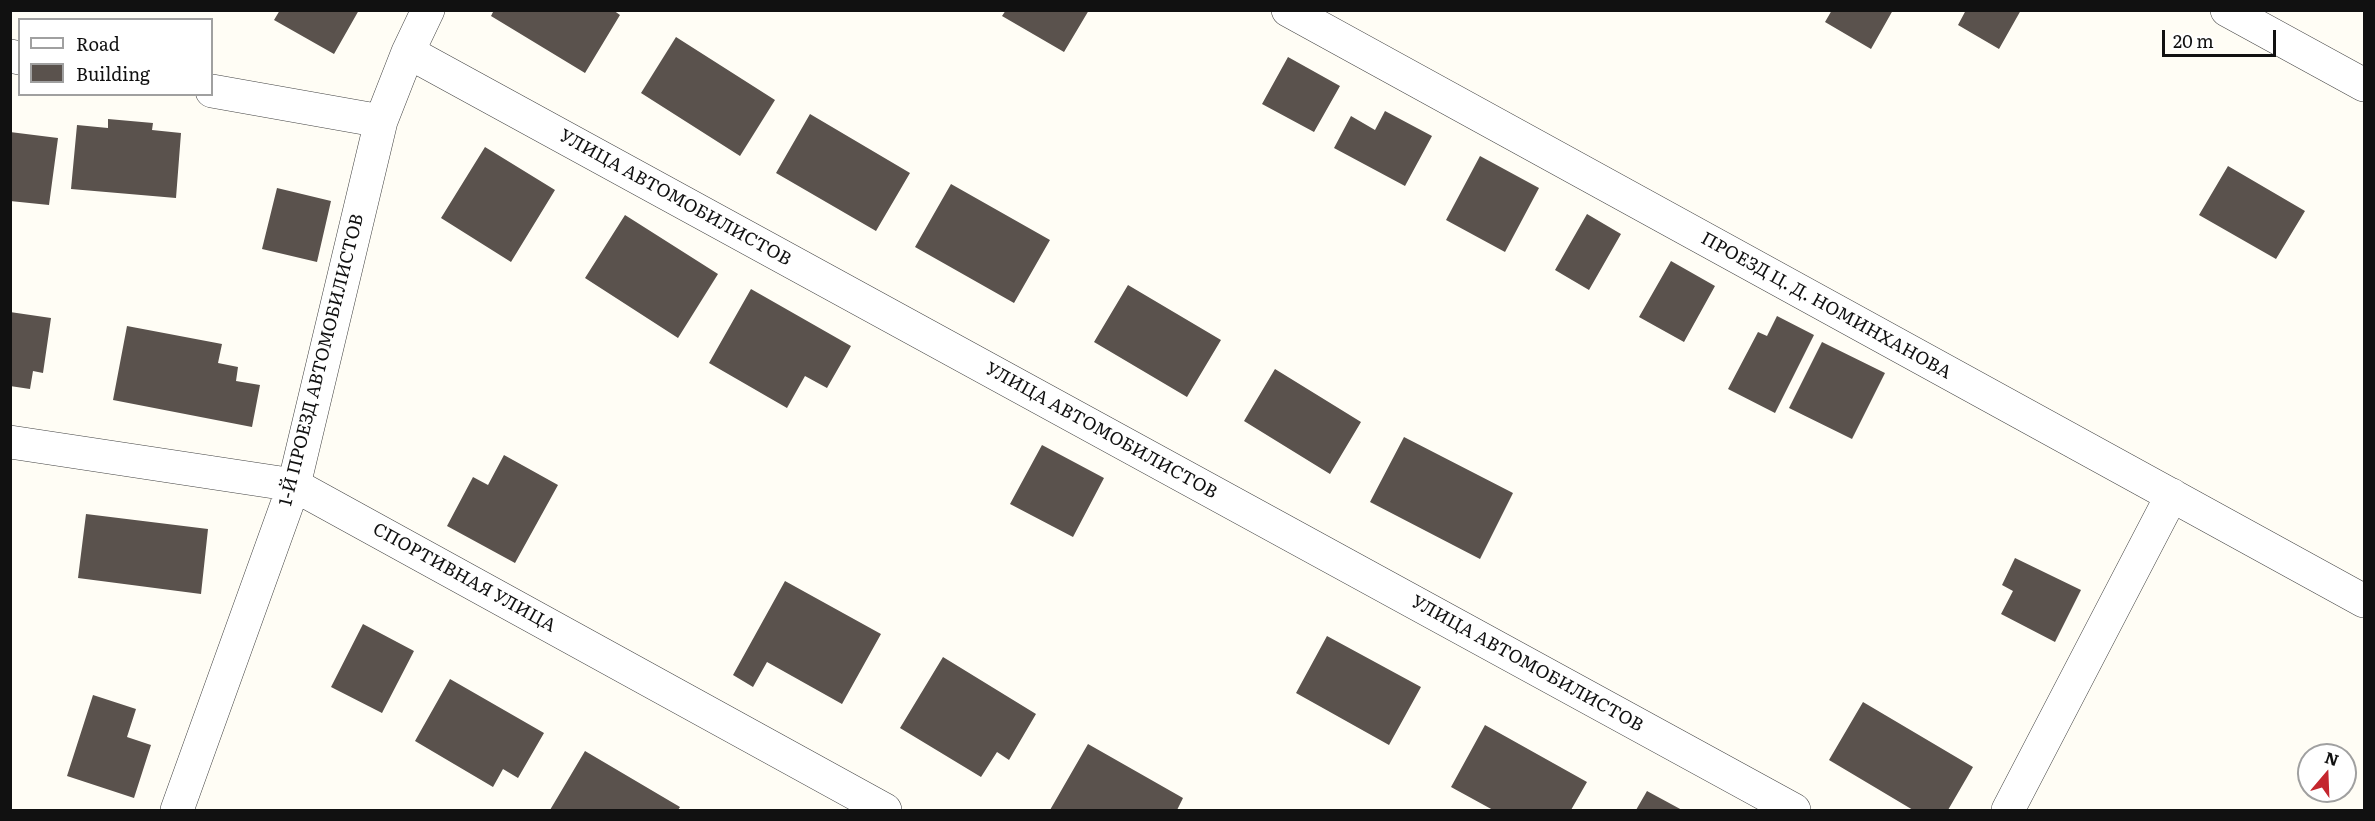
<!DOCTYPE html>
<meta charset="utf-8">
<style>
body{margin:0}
#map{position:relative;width:2375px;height:821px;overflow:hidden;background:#fffdf5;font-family:Literata,serif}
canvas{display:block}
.frame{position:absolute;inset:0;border:12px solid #111;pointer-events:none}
.legend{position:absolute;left:18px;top:18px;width:195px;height:78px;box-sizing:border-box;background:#fff;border:2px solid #a0a0a0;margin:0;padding:8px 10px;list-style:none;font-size:18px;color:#111}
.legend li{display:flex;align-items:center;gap:12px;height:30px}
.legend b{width:30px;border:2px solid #a0a0a0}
.north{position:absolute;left:2297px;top:743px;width:60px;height:60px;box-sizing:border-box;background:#fff;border:2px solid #a0a0a0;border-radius:50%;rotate:19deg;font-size:16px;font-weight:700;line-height:24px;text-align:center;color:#111}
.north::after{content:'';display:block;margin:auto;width:21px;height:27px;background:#c4262e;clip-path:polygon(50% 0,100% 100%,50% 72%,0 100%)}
.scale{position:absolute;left:2162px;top:30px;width:114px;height:27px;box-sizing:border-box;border:3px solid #111;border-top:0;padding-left:8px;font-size:18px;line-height:21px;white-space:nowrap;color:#111;-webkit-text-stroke:4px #fff;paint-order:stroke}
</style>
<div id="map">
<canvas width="2375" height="821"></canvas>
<div class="frame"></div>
<ul class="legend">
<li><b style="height:8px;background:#fff"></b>Road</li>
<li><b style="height:16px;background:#5a524d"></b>Building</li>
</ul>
<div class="north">N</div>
<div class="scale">20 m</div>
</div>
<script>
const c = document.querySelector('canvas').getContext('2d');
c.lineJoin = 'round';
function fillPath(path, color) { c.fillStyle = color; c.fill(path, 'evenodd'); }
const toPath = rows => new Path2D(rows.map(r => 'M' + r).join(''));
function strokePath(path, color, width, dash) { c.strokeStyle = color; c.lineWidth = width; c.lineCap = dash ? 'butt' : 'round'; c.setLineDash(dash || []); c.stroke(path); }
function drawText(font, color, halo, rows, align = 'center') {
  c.font = font + ' Literata,serif'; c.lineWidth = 6; c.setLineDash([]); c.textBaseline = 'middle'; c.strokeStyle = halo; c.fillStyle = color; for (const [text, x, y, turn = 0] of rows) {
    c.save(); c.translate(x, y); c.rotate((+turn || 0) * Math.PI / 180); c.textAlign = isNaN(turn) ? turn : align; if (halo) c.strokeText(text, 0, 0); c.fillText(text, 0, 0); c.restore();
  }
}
fillPath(toPath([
 [280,10,359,10,334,54,274,20],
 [494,10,613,10,620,15,585,73,491,16],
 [1006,10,1089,10,1064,52,1002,16],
 [1832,10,1893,10,1871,49,1825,22],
 [1966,10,2021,10,1999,49,1958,25],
 [676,37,775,100,740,156,641,93],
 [1288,57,1340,86,1314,132,1262,104],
 [1385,111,1432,136,1405,186,1334,148,1351,116,1375,130],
 [810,114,910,173,876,231,776,173],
 [108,119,153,123,152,130,181,133,176,198,71,189,77,125,108,128],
 [10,132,58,138,49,205,10,201],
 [485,147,555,190,511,262,441,218],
 [1480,156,1539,188,1505,252,1446,220],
 [2228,166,2305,211,2276,259,2199,215],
 [951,184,1050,240,1014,303,915,247],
 [277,188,331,201,317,262,262,249],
 [1587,214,1621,234,1589,290,1555,270],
 [625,215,718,274,678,338,585,278],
 [1671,261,1715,286,1684,342,1639,317],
 [1128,285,1221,340,1187,397,1094,342],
 [751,289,851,346,827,388,805,376,787,408,709,363],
 [10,312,51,318,43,373,33,371,30,389,10,386],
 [1777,316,1814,335,1775,413,1728,389,1758,332,1767,336],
 [127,326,222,344,218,363,238,367,236,381,260,385,252,427,113,400],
 [1822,342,1885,373,1852,439,1789,408],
 [1275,369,1361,422,1330,474,1244,421],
 [1404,437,1513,493,1480,559,1370,502],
 [1042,445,1104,478,1073,537,1010,504],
 [504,455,558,485,515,563,447,526,473,477,488,485],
 [86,514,208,529,201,594,78,578],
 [2015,558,2081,590,2055,642,2001,614,2013,591,2002,585],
 [785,581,881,634,842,704,767,662,753,687,733,675],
 [363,624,414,651,382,713,331,687],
 [1327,636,1421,687,1389,745,1296,693],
 [943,657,1036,714,1009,760,997,752,981,777,900,728],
 [450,679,544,733,518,778,503,769,493,787,415,741],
 [93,695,136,709,127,737,151,745,134,798,67,776],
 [1863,702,1973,767,1948,810,1913,810,1829,760],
 [1485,725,1587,782,1571,810,1493,810,1451,787],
 [1088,744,1183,798,1177,810,1050,810],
 [585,751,680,807,678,810,550,810],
 [1647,791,1682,810,1636,810]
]), '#5a524d');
const minor = toPath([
 [1288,10,2364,601],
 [408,52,1794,810],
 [10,56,20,58],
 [212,91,381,121],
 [10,442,294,485,885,810],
 [177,810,294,485,381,121,408,52,428,10],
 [2008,810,2172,495]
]);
const tertiary = toPath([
 [2227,10,2364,85]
]);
strokePath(minor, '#444', 34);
strokePath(tertiary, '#444', 34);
strokePath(minor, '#fff', 33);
strokePath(tertiary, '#fff', 33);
drawText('18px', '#111', '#fff', [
 ["УЛИЦА АВТОМОБИЛИСТОВ",675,198,29],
 ["ПРОЕЗД Ц. Д. НОМИНХАНОВА",1826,306,29],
 ["1-Й ПРОЕЗД АВТОМОБИЛИСТОВ",322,360,-76],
 ["УЛИЦА АВТОМОБИЛИСТОВ",1101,431,29],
 ["СПОРТИВНАЯ УЛИЦА",464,578,29],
 ["УЛИЦА АВТОМОБИЛИСТОВ",1527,664,29]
]);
</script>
